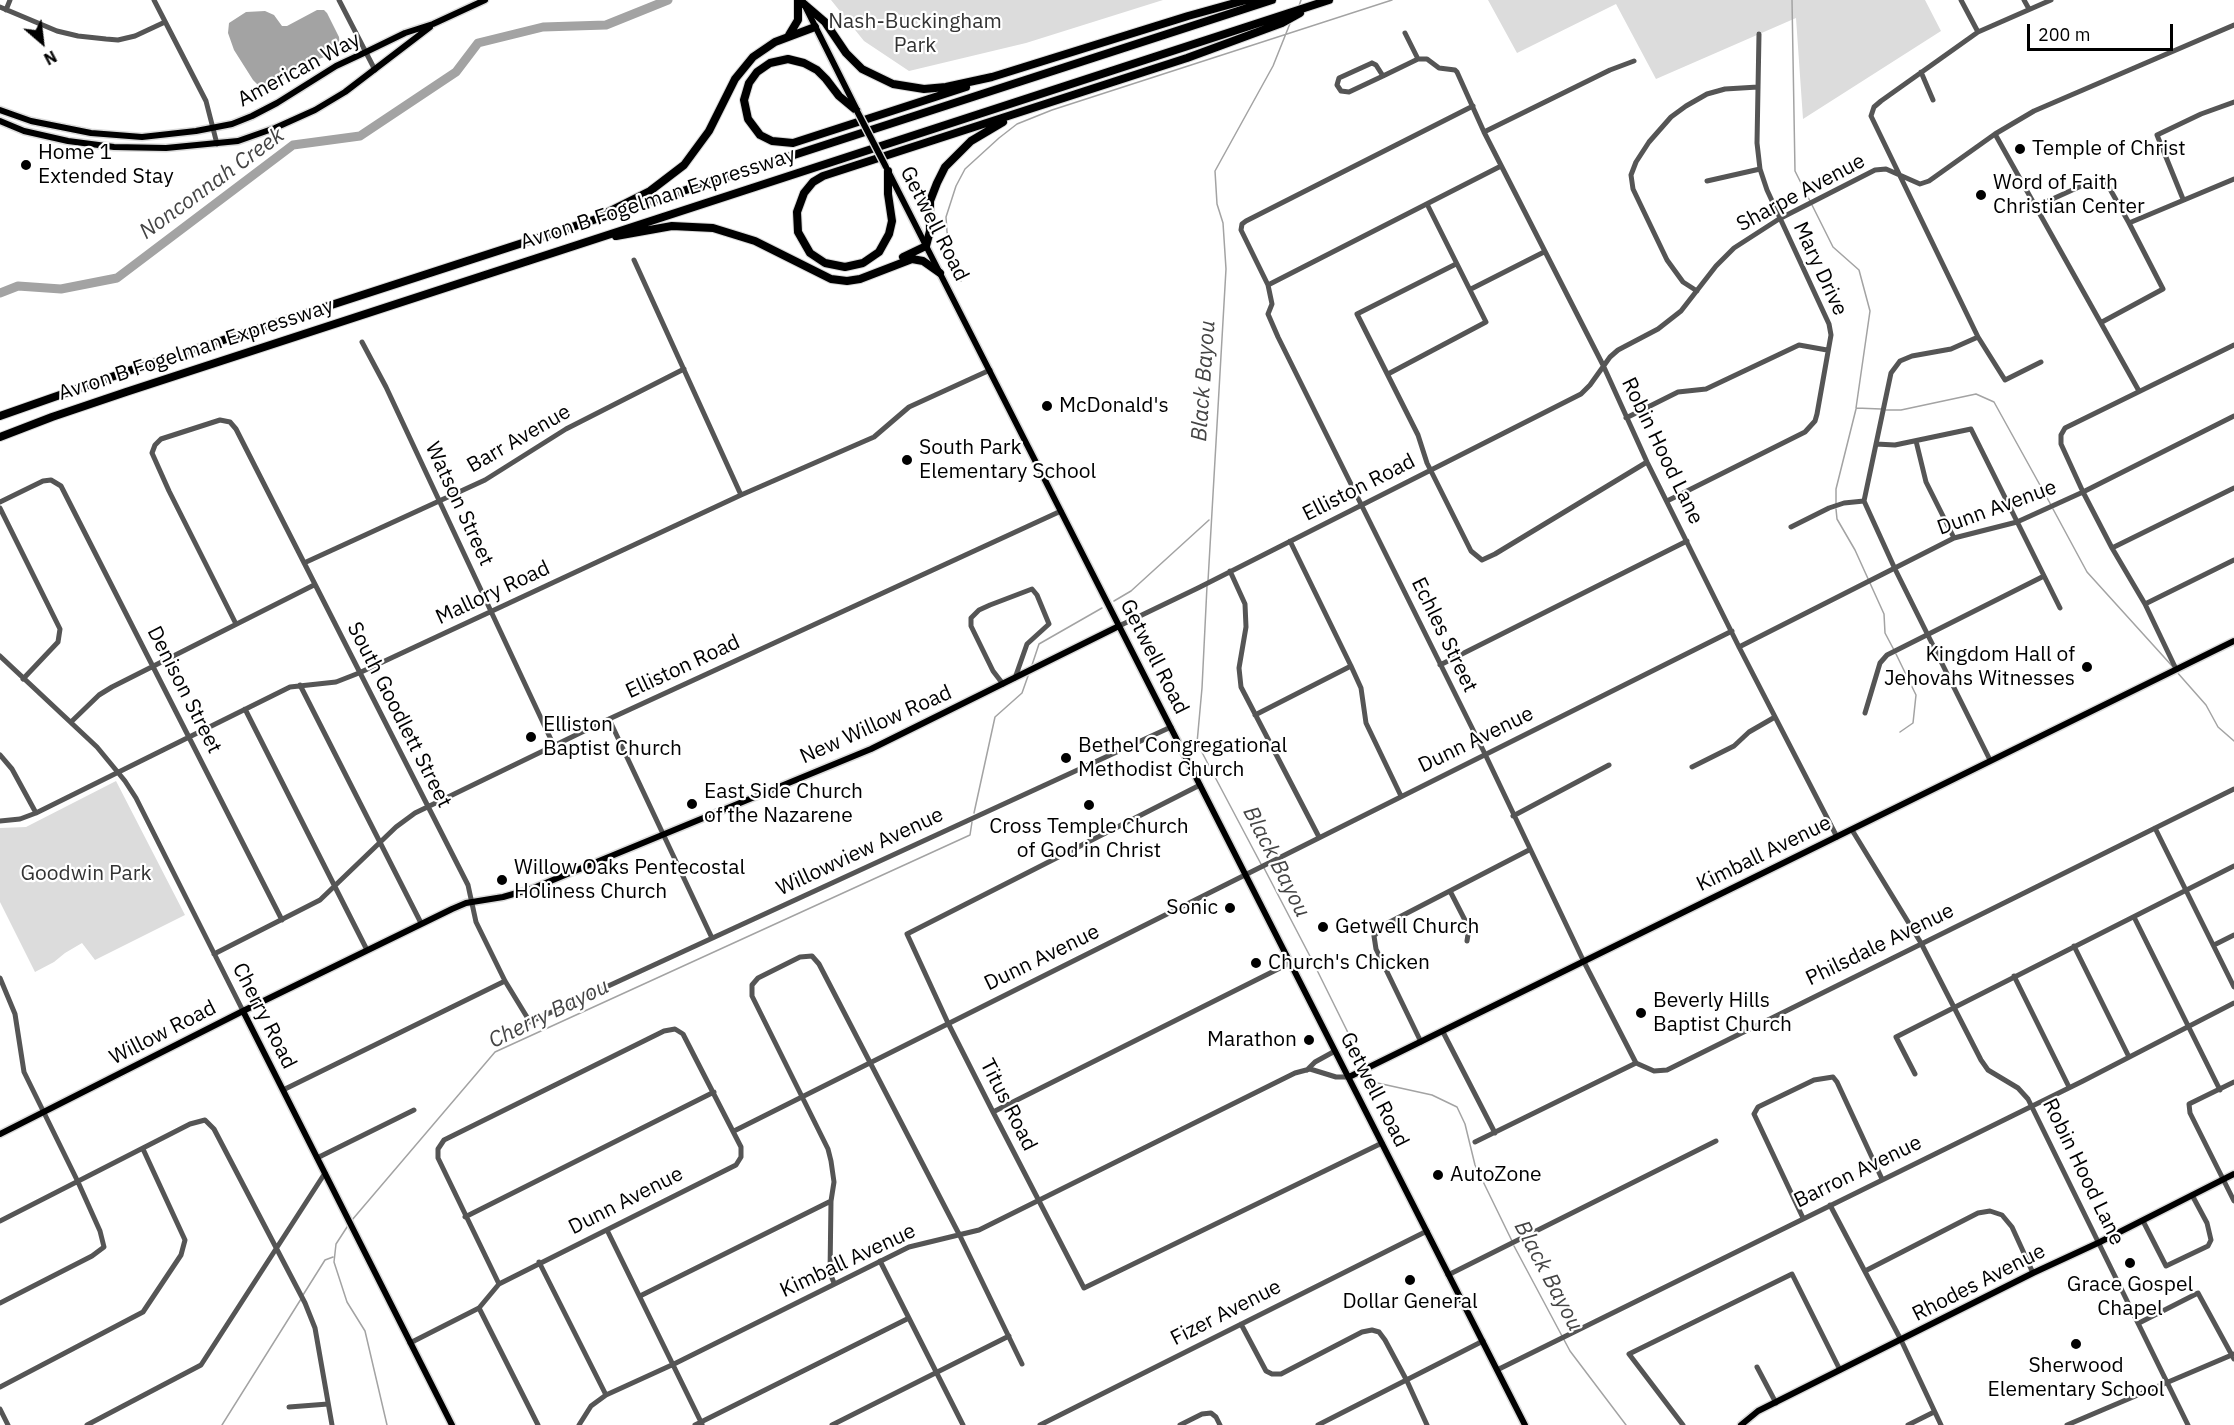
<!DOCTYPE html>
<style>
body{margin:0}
#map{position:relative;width:2234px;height:1425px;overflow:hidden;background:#fff;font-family:"IBM Plex Sans",sans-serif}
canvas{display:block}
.north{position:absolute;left:12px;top:12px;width:60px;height:60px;-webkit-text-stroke:4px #fff;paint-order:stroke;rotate:152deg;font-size:16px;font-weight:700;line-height:24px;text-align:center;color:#000}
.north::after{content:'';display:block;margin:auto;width:21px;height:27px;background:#000;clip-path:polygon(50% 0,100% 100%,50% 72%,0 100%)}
.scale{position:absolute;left:2027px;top:24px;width:146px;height:27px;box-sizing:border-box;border:3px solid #000;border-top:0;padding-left:8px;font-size:18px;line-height:21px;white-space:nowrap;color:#000;-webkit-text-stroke:4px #fff;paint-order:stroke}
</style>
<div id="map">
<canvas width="2234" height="1425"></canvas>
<div class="north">N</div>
<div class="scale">200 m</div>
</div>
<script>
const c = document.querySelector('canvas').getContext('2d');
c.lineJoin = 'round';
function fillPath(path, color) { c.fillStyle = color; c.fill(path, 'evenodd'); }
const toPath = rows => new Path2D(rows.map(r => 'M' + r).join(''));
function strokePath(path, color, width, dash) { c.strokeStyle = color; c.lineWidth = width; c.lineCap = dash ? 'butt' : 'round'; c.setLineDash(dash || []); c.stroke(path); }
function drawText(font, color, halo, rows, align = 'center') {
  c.font = font + ' "IBM Plex Sans",sans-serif'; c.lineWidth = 4.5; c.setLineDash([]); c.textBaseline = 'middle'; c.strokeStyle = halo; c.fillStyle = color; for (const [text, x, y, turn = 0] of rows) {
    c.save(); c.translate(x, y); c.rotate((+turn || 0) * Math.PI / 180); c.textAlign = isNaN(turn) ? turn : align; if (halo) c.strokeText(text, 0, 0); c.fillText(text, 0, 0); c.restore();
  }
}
fillPath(toPath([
 [831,0,1163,0,1026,43,909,71,864,41],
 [1488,0,1925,0,1941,31,1803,119,1796,18,1656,79,1616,4,1517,53],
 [116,781,185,915,95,960,82,943,65,953,54,962,35,972,0,902,0,828,26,827]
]), '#dcdcdc');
fillPath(toPath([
 [317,10,324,10,327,13,339,37,340,47,333,54,313,61,277,82,272,83,264,88,259,86,253,80,234,50,228,33,229,23,246,12,265,11,274,15,282,26,287,26]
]), '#a3a3a3');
strokePath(toPath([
 [1792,0,1795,171,1810,201],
 [1299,6,1301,0],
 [1812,205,1833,247,1859,270,1870,311,1856,408,1881,409],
 [961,281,947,232,946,217,956,186,965,169,999,138,1017,124,1052,110,1392,0],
 [1886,410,1901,410,1976,394,1994,402,2051,505],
 [1836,504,1836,489,1856,409],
 [1836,509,1837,519,1855,550,1884,614,1885,633,1894,650],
 [2053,509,2087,572,2173,667],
 [1208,581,1226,269,1223,223,1217,204,1215,171,1273,66,1291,21],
 [1207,586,1202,688,1197,743,1261,864],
 [1114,601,1131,591,1209,520],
 [1896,654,1916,695,1913,723,1900,732],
 [1032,665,1039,644,1102,608],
 [2176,671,2206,705,2218,727,2234,741],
 [974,813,995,717,1022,693,1028,676],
 [1264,868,1313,962,1365,1067],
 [1367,1071,1373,1082,1432,1095,1457,1107,1465,1124,1475,1165,1512,1241],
 [352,1220,495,1052,970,835,972,822],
 [349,1224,336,1244,334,1262,347,1302,365,1331,387,1425],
 [1514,1246,1570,1351,1626,1425],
 [303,1295,325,1260,333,1257],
 [222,1425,301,1299]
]), '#a3a3a3', 1.5);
strokePath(toPath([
 [0,293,18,286,61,289,117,278,293,145,360,136,456,72,478,43,543,27,606,25,668,0]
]), '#a3a3a3', 9);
const major = toPath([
 [802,0,856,108],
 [0,110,31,121,91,133,142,137,196,131,232,124,252,116,277,103,336,66,366,52,405,33,433,24,485,0],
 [0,121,24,131,68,141,114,147,166,148,238,141,275,128,315,110,345,92,430,27],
 [888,171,1525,1425],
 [243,1011,452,1425],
 [1349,1077,2234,641],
 [0,1134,243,1011,452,909,466,903,503,897,531,889,871,749,1119,626],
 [1741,1425,1758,1411,2033,1273,2100,1242,2234,1174]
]);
const highway = toPath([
 [804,4,825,22,846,53,862,69,893,84,924,89,946,87,992,77,1188,16,1246,0,1263,1],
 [789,35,798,20,798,0],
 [857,111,839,96,826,79,817,70,804,63,788,59,770,63,757,72,749,83,744,100,748,119,760,135,772,141,793,143,966,87],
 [888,171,888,194,892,221,889,234,879,252,863,263,845,267,825,263,810,253,798,232,797,212,804,193,813,182,823,176,1187,58,1282,23,1300,13],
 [604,214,650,191,684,165,709,131,735,79,753,57,775,42,815,27],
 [616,236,672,226,713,228,755,241,831,279,847,281,860,279,912,259,923,261,940,273],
 [903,257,926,246,930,231,930,201,937,183,945,167,971,141,1003,122],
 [0,416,137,368,1272,0],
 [0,437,52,417,126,392,1329,0]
]);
strokePath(major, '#dbdbdb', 9);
strokePath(highway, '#dbdbdb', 10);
strokePath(toPath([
 [154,0,206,101,217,144],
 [339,0,375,70],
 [1961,0,1978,32],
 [2024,0,2029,9],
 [0,7,57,31,78,36,106,39,118,40,135,36,165,22],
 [6,10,10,0],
 [1405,33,1418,59,1427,59,1439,68,1455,70,1457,72,1484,132,1603,365,1647,462,1739,647,1837,837],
 [1372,63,1376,65,1383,76,1349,92,1341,91,1337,85,1339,78,1372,63],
 [1921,72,1933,100],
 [1383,76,1418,59],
 [1473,106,1246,221,1242,224,1241,230,1268,285,1272,304,1268,314,1278,337,1485,754,1584,962,1636,1063],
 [1484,132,1610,70,1634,61],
 [1995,134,2139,391],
 [1707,181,1760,169],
 [2183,199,2157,135,2201,114,2234,102],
 [2037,206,2101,177,2106,182,2129,223,2163,289,2102,322],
 [2129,223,2234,179],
 [634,260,741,495],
 [1456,264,1357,314,1418,435,1427,463,1471,551,1482,560,1495,554,1647,462],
 [1268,285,1501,166],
 [1471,289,1544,252],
 [1697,291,1683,282,1667,260,1633,189,1631,175,1636,162,1649,142,1671,117,1686,106,1707,94,1725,89,1758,87],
 [1978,337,1951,349,1912,356,1900,361,1891,373,1864,501,1895,569,1990,760],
 [362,342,386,387,554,746],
 [2041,362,2005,380,1978,337,1871,116,1874,107,1881,101,1978,32,2051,0],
 [1388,374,1486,322,1427,204],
 [1626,418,1678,392,1706,389,1799,345,1827,350],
 [1916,441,1926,482,1954,538],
 [1876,444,1895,445,1971,429,2060,608],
 [1667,501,1805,432,1815,421,1817,414,1831,335,1829,324,1767,190,1760,169,1757,143,1759,34],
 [0,502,43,481,51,480,61,486,282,920],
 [0,508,60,629,58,642,23,679],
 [1791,527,1829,508,1844,503,1864,501],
 [1290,541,1351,666,1361,688,1366,723,1401,796],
 [2112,548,2234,488],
 [304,563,485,480,566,429,684,369],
 [1230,571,1245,604,1246,627,1239,668,1241,687,1319,837],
 [2145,604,2234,560],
 [236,624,169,491,152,453,155,445,161,439,220,420,230,422,236,429,468,885,476,922,505,981,530,1022,1171,727],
 [1119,626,1198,588,1581,394,1590,385,1610,357,1618,350,1658,329,1681,311,1716,266,1734,248,1779,219,1875,170,1886,169,1920,184,1929,181,1995,134,2034,111,2234,25],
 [1739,647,1954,538,2017,522,2083,492,2234,416],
 [0,656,97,747,125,781,136,798,243,1011],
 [1440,665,1687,541],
 [2176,669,2145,604,2112,548,2083,492,2061,444,2061,435,2065,428,2234,345],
 [1003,684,993,671,971,626,971,618,979,610,990,605,1032,589,1037,595,1049,624,1027,644,1015,678],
 [300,685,421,923],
 [245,709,367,950],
 [1865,713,1880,663,1887,655,2044,576],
 [1255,715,1351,666],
 [609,719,712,938],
 [71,722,99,695,112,687,314,585],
 [0,755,12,769,36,813],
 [1692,767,1734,746,1749,732,1775,717],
 [1200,785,907,934,948,1023,993,1112,1084,1288,1382,1143],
 [1513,816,1609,765],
 [0,821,20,819,36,813,290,687,336,682,359,673,741,495,874,437,909,407,990,370],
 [2155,828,2234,987],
 [1852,830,1921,943,1981,1060,1988,1070,2018,1088,2028,1099,2188,1425],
 [1450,891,1469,928,1467,941],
 [2134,917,2220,1090],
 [2214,945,2234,935],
 [2074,946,2129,1057],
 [214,954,320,900,396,827,415,813,609,719,1061,511],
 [2014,976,2069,1087],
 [0,978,15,1014,24,1072,78,1182,100,1231,104,1247,92,1256,0,1303],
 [1443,1032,1495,1133],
 [1421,1042,1376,949,1374,936,1384,925,1529,850],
 [1307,1070,1315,1062,1335,1051],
 [1915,1074,1896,1037,2234,866],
 [2234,1082,2189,1104,2190,1113,2234,1201],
 [283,1090,505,981],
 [993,1112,1290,963],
 [734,1131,1732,631],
 [1475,1142,1636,1063,1654,1071,1667,1070,2234,789],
 [317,1158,414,1110],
 [1830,1205,1901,1340,1941,1425],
 [465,1217,714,1092],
 [1803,1218,1754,1114,1758,1107,1814,1080,1833,1077,1837,1082,1882,1179],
 [0,1221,190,1124,205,1120,214,1129,305,1303,315,1328,332,1425],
 [2143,1221,2166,1266,2208,1246,2211,1240,2207,1223,2192,1195],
 [607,1230,702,1424],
 [880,1261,963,1425],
 [539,1262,606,1395],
 [1865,1271,1978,1213,1990,1211,2002,1215,2012,1227,2033,1273],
 [1448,1275,1716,1141],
 [834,1283,830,1273,831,1201,834,1182,831,1161,828,1149,752,996,752,985,758,978,800,957,812,956,819,964,960,1236,1022,1364],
 [640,1296,831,1201],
 [479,1308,538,1425],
 [2139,1323,2198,1293,2234,1359],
 [1241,1324,1266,1371,1272,1374,1281,1374,1362,1332,1372,1330,1379,1332,1385,1340,1407,1381,1427,1425],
 [410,1343,479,1308,499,1284,736,1165,741,1157,741,1147,683,1034,675,1029,664,1031,444,1140,438,1149,438,1158,499,1284],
 [1757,1367,1776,1403],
 [1497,1370,2083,1081,2234,1003],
 [0,1387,143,1312,181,1255,185,1240,143,1149],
 [289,1407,328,1404],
 [0,1409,8,1425],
 [87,1425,201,1365,325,1173],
 [579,1425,591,1406,606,1395,674,1364,909,1247,979,1230,1295,1073,1310,1069,1336,1077,1349,1077],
 [695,1425,909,1318],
 [832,1425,1009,1336],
 [1040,1425,1427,1231],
 [1180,1425,1202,1414,1211,1413,1216,1417,1220,1425],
 [1318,1425,1483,1341],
 [1683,1425,1629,1354,1792,1274,1840,1370],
 [1908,1425,1934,1412],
 [2067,1425,2234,1354]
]), '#555', 5);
strokePath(major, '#000', 6);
strokePath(highway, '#000', 8);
const majorBridge = toPath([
 [857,111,886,167]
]);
strokePath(majorBridge, '#dbdbdb', 9, []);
strokePath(majorBridge, '#000', 6);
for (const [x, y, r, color] of [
 [2020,149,6,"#000"],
 [26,165,6,"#000"],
 [1981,195,6,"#000"],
 [1047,406,6,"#000"],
 [907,460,6,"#000"],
 [2087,667,6,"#000"],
 [531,737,6,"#000"],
 [1066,758,6,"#000"],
 [692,804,6,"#000"],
 [1089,805,6,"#000"],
 [502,880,6,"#000"],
 [1230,908,6,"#000"],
 [1323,927,6,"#000"],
 [1256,963,6,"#000"],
 [1641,1013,6,"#000"],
 [1309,1040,6,"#000"],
 [1438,1175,6,"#000"],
 [2130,1263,6,"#000"],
 [1410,1280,6,"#000"],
 [2076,1344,6,"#000"]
]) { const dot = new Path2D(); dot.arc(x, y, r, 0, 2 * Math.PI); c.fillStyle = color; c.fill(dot); strokePath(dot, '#fff', 2); }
drawText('21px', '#333', '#fff', [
 ["Nash-Buckingham",915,22],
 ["Park",915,46],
 ["Goodwin Park",86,874]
]);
drawText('21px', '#000', '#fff', [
 ["American Way",299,70,-28],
 ["Sharpe Avenue",1801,193,-28],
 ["Avron B Fogelman Expressway",658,199,-18],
 ["Getwell Road",934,224,63],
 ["Mary Drive",1820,269,65],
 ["Avron B Fogelman Expressway",196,350,-18],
 ["Barr Avenue",519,439,-30],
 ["Robin Hood Lane",1662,451,64],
 ["Elliston Road",1359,488,-27],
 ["Watson Street",459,504,65],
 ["Dunn Avenue",1997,508,-20],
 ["Mallory Road",493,593,-25],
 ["Echles Street",1444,635,64],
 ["Getwell Road",1154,657,63],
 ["Elliston Road",683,667,-25],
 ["Denison Street",184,690,63],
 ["South Goodlett Street",399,715,63],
 ["New Willow Road",876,725,-24],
 ["Dunn Avenue",1476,740,-26],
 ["Willowview Avenue",860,852,-25],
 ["Kimball Avenue",1764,854,-26],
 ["Philsdale Avenue",1880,945,-26],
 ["Dunn Avenue",1042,958,-26],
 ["Cherry Road",264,1016,63],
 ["Willow Road",163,1033,-27],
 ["Getwell Road",1374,1090,63],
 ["Titus Road",1008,1105,63],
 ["Barron Avenue",1858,1172,-26],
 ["Robin Hood Lane",2083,1172,64],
 ["Dunn Avenue",626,1201,-27],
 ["Kimball Avenue",848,1261,-25],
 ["Rhodes Avenue",1979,1283,-27],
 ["Fizer Avenue",1226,1313,-27]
]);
drawText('21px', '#000', '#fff', [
 ["Temple of Christ",2032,149],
 ["Home 1",38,153],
 ["Extended Stay",38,177],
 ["Word of Faith",1993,183],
 ["Christian Center",1993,207],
 ["McDonald's",1059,406],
 ["South Park",919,448],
 ["Elementary School",919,472],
 ["Kingdom Hall of",2075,655,"right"],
 ["Jehovahs Witnesses",2075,679,"right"],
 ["Elliston",543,725],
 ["Baptist Church",543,749],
 ["Bethel Congregational",1078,746],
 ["Methodist Church",1078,770],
 ["East Side Church",704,792],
 ["of the Nazarene",704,816],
 ["Cross Temple Church",1089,827,"center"],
 ["of God in Christ",1089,851,"center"],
 ["Willow Oaks Pentecostal",514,868],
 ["Holiness Church",514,892],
 ["Sonic",1218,908,"right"],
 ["Getwell Church",1335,927],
 ["Church's Chicken",1268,963],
 ["Beverly Hills",1653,1001],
 ["Baptist Church",1653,1025],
 ["Marathon",1297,1040,"right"],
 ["AutoZone",1450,1175],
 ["Grace Gospel",2130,1285,"center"],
 ["Chapel",2130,1309,"center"],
 ["Dollar General",1410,1302,"center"],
 ["Sherwood",2076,1366,"center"],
 ["Elementary School",2076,1390,"center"]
], 'left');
drawText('italic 22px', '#444', '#fff', [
 ["Nonconnah Creek",212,184,-36],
 ["Black Bayou",1204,381,-86],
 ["Black Bayou",1276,862,63],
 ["Cherry Bayou",549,1014,-26],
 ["Black Bayou",1548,1276,62]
]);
</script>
